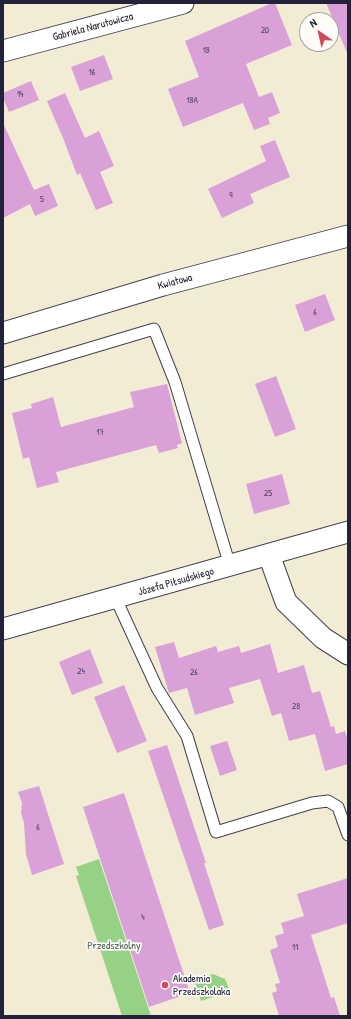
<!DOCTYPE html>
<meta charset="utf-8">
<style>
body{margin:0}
#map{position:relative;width:351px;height:1019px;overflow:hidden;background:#f2ecd5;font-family:"Patrick Hand",sans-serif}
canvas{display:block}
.frame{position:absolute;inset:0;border:4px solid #22223b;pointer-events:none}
.north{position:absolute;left:299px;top:12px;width:40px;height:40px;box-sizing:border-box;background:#fdfcf7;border:1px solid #a5a5ac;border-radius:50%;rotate:326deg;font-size:11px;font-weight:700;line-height:16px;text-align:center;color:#22223b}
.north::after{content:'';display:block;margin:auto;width:14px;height:18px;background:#d1495b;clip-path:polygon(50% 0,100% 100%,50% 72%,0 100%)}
</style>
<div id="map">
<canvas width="351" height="1019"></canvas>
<div class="frame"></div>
<div class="north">N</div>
</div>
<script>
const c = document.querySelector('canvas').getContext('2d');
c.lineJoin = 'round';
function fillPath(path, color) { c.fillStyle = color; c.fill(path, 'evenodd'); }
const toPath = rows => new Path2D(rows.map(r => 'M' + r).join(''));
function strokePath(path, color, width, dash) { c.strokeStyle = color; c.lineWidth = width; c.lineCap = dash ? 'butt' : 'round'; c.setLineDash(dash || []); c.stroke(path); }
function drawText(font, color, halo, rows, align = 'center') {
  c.font = font + ' "Patrick Hand",sans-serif'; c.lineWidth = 3.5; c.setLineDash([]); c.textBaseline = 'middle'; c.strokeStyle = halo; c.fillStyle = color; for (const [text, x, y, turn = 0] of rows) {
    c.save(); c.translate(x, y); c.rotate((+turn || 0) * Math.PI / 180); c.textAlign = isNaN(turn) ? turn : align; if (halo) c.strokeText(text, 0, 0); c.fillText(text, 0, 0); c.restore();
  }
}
fillPath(toPath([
 [99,859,151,1016,122,1016,76,876,79,875,76,867],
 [213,974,225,979,230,991,201,1001,194,980]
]), '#96d286');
fillPath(toPath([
 [272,3,275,3,292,45,246,64,259,97,272,92,280,113,268,118,270,124,254,130,243,103,183,127,168,89,199,77,185,41],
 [326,3,348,3,348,55],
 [104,55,113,79,80,91,71,67],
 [31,81,39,100,9,112,3,98,3,93],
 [65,93,85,138,99,131,114,166,100,172,113,203,96,210,80,173,77,175,63,138,47,101],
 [3,123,34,190,49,184,58,206,35,216,30,204,3,218],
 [275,140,290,177,250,194,254,203,222,218,208,189,266,161,260,146],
 [325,294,335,320,305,332,295,305],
 [276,376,296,429,275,437,255,384],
 [167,384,182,443,177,445,178,448,159,453,156,445,56,472,59,482,37,488,29,457,23,459,12,413,32,408,31,404,53,397,61,427,134,407,130,392],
 [282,474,290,504,254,514,246,484],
 [174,642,179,658,216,646,218,652,239,646,241,653,270,644,278,673,304,665,312,693,320,691,331,727,334,726,336,734,345,731,348,741,348,764,325,771,315,734,289,741,281,713,272,716,260,679,229,688,234,703,195,715,187,688,169,693,155,647],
 [90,649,103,683,72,695,59,662],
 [124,685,147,741,117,753,94,697],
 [227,741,237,770,220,776,210,746],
 [167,745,206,863,204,863,224,925,209,930,148,751],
 [39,786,64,864,32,875,26,854,24,823,21,813,22,803,18,792],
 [124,793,190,993,149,1007,83,807],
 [348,878,348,923,311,935,331,998,334,997,340,1016,279,1016,272,993,277,991,275,984,280,983,270,950,278,947,275,936,284,933,281,923,304,916,297,894]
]), '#d9a1d8');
const service = toPath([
 [3,374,154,329,175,382,230,566],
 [116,599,157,688,187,736,216,832,312,803,328,801,338,807,348,835]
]);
const minor = toPath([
 [3,51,183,3],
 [3,333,163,285,348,236],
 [269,555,286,602,323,638,348,654],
 [3,629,348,532]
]);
strokePath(service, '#414052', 13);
strokePath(minor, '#414052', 23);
strokePath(service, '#fff', 11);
strokePath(minor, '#fff', 21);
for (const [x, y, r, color] of [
 [165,985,4,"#d1495b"]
]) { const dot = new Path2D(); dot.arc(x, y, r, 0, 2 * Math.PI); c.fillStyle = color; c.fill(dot); strokePath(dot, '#fdfcf7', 1.5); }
drawText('9px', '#504262', null, [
 ["20",265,31],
 ["18",206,51],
 ["16",92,73],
 ["14",20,95],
 ["18A",192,101],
 ["9",231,196],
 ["5",42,200],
 ["6",315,313],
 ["17",100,433],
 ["25",268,494],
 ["24",81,672],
 ["26",194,673],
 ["28",296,707],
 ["6",38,828],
 ["4",143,918],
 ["11",295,948]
]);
drawText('11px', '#22223b', '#fdfcf7', [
 ["Gabriela Narutowicza",93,27,-15],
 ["Kwiatowa",175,282,-15],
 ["Józefa Piłsudskiego",176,582,-16]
]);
drawText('11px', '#4b6055', '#fdfcf7', [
 ["Przedszkolny",114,946]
]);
drawText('11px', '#22223b', '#fdfcf7', [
 ["Akademia",173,979],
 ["Przedszkolaka",173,992]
], 'left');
</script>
